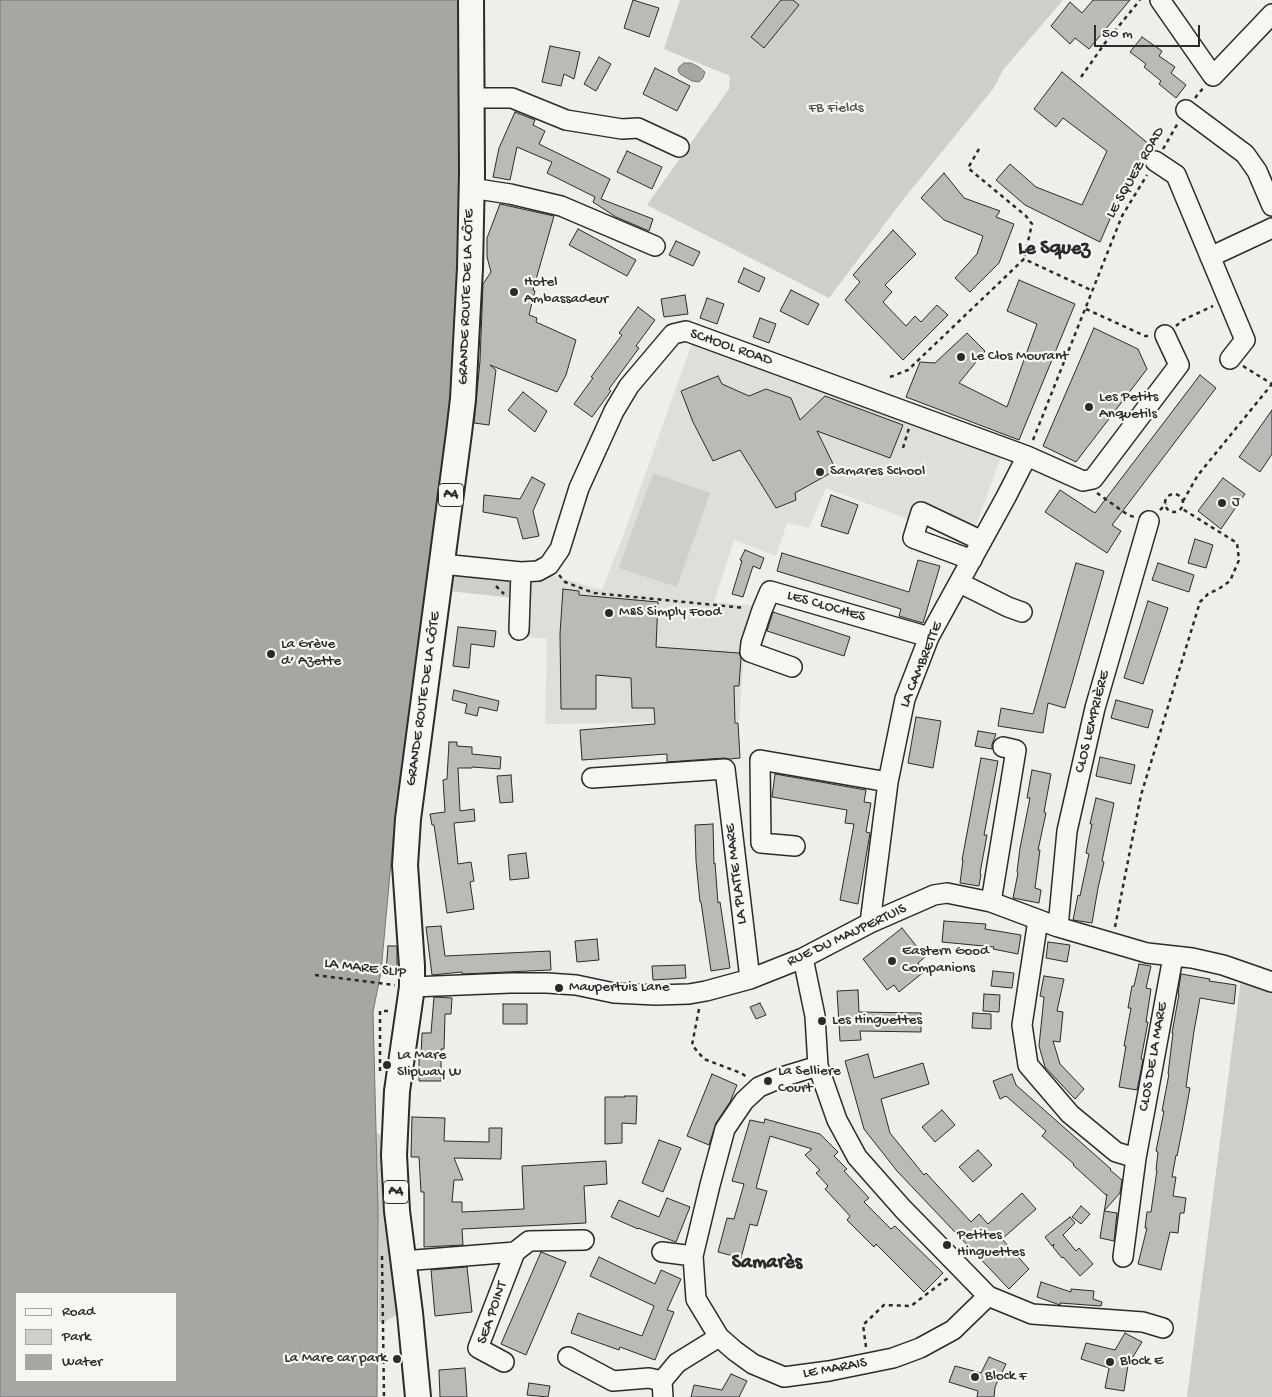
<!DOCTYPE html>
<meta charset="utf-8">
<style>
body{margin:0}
#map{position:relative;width:1272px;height:1397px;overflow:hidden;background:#eeeeea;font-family:"Gochi Hand",sans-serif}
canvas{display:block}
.legend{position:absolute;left:15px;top:1292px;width:162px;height:90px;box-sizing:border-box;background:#f6f6f2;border:1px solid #a5a5a2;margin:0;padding:6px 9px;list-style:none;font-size:15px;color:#2b2b2b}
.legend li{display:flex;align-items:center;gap:10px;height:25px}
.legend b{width:25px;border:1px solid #a5a5a2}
.scale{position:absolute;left:1094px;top:25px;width:106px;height:22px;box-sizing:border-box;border:2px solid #2b2b2b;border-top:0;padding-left:6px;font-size:15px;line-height:18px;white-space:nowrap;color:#2b2b2b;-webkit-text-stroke:4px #f6f6f2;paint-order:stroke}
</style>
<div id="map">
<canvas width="1272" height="1397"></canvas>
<ul class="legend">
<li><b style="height:6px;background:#f6f6f2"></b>Road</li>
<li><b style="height:14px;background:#cececa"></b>Park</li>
<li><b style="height:14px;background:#a6a6a3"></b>Water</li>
</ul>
<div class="scale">50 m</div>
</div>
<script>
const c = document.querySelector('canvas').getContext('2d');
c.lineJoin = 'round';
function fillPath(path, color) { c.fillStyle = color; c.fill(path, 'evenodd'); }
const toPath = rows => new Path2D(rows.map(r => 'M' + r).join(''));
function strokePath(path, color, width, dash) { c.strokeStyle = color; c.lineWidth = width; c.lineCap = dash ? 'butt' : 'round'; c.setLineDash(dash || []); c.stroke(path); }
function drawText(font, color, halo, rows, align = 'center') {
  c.font = font + ' "Gochi Hand",sans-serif'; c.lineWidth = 4.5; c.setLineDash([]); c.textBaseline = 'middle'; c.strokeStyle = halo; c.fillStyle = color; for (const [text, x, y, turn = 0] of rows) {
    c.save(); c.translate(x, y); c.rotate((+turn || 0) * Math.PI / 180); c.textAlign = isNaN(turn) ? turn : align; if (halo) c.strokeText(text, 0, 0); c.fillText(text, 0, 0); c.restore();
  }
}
fillPath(toPath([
 [692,343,1001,457,972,536,968,542,826,488,809,528,787,523,776,556,734,540,714,602,759,606,744,650,739,721,545,724,547,639,507,635,514,598,538,571,602,590,625,531]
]), '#dededb');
fillPath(toPath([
 [680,0,1063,0,1003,70,993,89,902,201,829,298,647,205,729,89,730,76,664,49],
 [653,473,710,493,677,587,619,568],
 [442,564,521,572,514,598,439,590],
 [1242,971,1272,985,1272,1397,1187,1397],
 [377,1133,395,1141,404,1311,384,1322,379,1322]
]), '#cececa');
const water = toPath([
 [0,0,462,0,462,250,451,424,394,829,381,972,373,1012,378,1209,377,1397,0,1397,0,0],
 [16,1293,176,1293,176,1381,16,1381,16,1293],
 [684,63,691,63,699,67,705,72,703,78,699,82,692,81,680,74,678,71,679,67,684,63]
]);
fillPath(water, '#a6a6a3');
strokePath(water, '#757573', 1);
const building = toPath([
 [633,0,659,8,649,37,624,28,633,0],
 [781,0,793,0,799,5,764,48,751,37,781,0],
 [1093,0,1130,0,1089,49,1075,38,1070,44,1051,26,1070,2,1082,13,1093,0],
 [1142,37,1162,51,1159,56,1175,67,1171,73,1186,85,1176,98,1159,84,1161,81,1144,67,1146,64,1130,52,1142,37],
 [550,46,580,52,574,79,564,74,561,86,542,82,550,46],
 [599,57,611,64,596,91,584,84,599,57],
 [655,68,690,86,677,111,643,94,655,68],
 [1062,72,1150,145,1127,180,1100,242,1025,205,996,180,1010,164,1036,187,1082,205,1107,151,1063,118,1056,127,1034,109,1062,72],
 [515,112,535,120,533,125,545,131,539,144,610,179,601,199,653,219,649,231,616,217,593,202,595,197,547,173,552,162,517,147,510,180,493,177,499,148,515,112],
 [627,151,662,167,652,189,617,172,627,151],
 [944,173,964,198,1000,211,996,217,1014,224,999,263,970,292,955,278,977,254,983,236,944,220,921,198,944,173],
 [500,204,554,216,533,290,535,291,529,315,537,318,536,322,576,340,566,375,557,392,490,365,496,370,489,425,474,423,480,361,483,284,491,272,487,257,487,238,500,204],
 [578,229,636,260,627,276,569,245,578,229],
 [893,230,916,254,885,285,892,292,883,302,906,326,915,316,921,322,937,305,948,315,903,360,845,300,860,282,853,275,893,230],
 [676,241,700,252,693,266,669,255,676,241],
 [744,268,765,278,759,292,738,282,744,268],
 [1019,280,1075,304,1019,440,906,397,920,362,935,363,967,333,985,351,959,383,1007,407,1037,324,1007,311,1019,280],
 [791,290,819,304,808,325,780,311,791,290],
 [685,295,688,314,664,317,661,299,685,295],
 [707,298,724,304,717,324,700,318,707,298],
 [638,307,655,320,636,346,639,348,609,389,611,391,592,417,574,404,593,378,591,377,622,335,619,333,638,307],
 [760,318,776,324,769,343,753,337,760,318],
 [1094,328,1138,349,1147,369,1076,462,1043,446,1094,328],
 [1200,375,1216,388,1112,525,1121,531,1107,553,1045,512,1060,490,1095,513,1200,375],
 [718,376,722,384,749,396,766,389,791,398,800,420,825,396,903,425,890,458,817,431,836,470,795,493,796,500,776,508,740,450,713,461,693,422,681,391,718,376],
 [523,392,547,411,535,432,508,410,523,392],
 [1272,410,1272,454,1260,472,1239,457,1272,410],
 [532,477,545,484,533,511,539,536,523,539,517,518,483,512,484,495,520,499,532,477],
 [1223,478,1245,494,1221,529,1198,511,1223,478],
 [831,495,858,505,848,534,821,526,831,495],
 [1195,539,1213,545,1206,568,1188,563,1195,539],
 [745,550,764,558,760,569,753,566,743,597,732,594,742,561,740,560,745,550],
 [782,553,909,592,918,560,940,566,923,623,899,616,901,609,777,571,782,553],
 [1076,563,1104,571,1065,708,1048,703,1043,733,998,726,1001,708,1033,714,1076,563],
 [1158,563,1194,575,1189,592,1152,580,1158,563],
 [563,589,579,591,579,595,658,602,656,647,739,653,741,658,739,686,734,686,735,723,738,723,740,758,730,759,724,758,667,762,667,754,582,760,580,730,655,724,654,708,632,708,631,678,596,675,596,709,561,709,560,634,563,589],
 [1148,601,1168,608,1143,684,1124,678,1148,601],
 [773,612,850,637,844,656,767,631,773,612],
 [458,627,496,631,494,647,471,644,469,668,453,666,458,627],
 [454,690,499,701,497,711,479,707,477,716,465,713,467,704,452,700,454,690],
 [1116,700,1153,710,1148,728,1111,718,1116,700],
 [916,717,941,721,933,768,908,763,916,717],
 [978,731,996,734,992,744,992,749,975,746,978,731],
 [449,742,457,742,457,746,472,747,472,754,501,757,500,769,472,767,472,768,458,768,460,811,474,809,475,821,454,823,458,864,471,862,474,881,470,882,474,909,447,913,434,825,432,825,430,814,445,812,443,780,447,779,449,742],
 [1100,757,1135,765,1131,784,1096,776,1100,757],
 [981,758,998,761,984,835,987,835,980,873,981,874,979,886,960,883,963,860,962,860,981,758],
 [1032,770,1051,774,1044,812,1046,813,1038,850,1040,850,1035,888,1041,890,1039,903,1013,898,1018,873,1017,872,1020,848,1030,798,1027,798,1032,770],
 [775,774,866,790,864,802,871,803,866,832,870,833,858,904,840,900,854,824,845,823,847,810,772,797,775,774],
 [511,775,513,802,500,803,497,776,511,775],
 [1096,798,1114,803,1102,861,1104,862,1098,888,1092,923,1073,920,1078,895,1080,896,1089,854,1086,853,1092,824,1090,824,1096,798],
 [713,824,714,864,715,863,718,903,720,902,730,968,711,971,701,902,700,902,696,861,695,825,713,824],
 [526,853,529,878,510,880,508,855,526,853],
 [944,921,986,924,985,929,1021,935,1018,954,993,949,994,947,942,942,944,921],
 [441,926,445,956,550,951,551,970,462,974,462,972,432,975,426,927,441,926],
 [902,928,925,957,918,963,925,971,899,992,894,985,887,990,863,959,902,928],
 [597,939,599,960,577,962,575,941,597,939],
 [1048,942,1070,945,1067,962,1046,958,1048,942],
 [388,946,397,946,397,974,386,971,388,946],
 [1139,964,1151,966,1146,988,1151,989,1146,1022,1148,1022,1141,1059,1143,1060,1137,1090,1119,1087,1126,1046,1124,1046,1131,1008,1128,1008,1132,986,1134,986,1139,964],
 [685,965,686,978,653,980,652,966,685,965],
 [993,971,1014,973,1012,988,991,986,993,971],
 [1181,974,1210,979,1209,981,1236,985,1234,1004,1200,998,1194,1031,1186,1087,1190,1088,1183,1126,1177,1156,1176,1155,1172,1177,1176,1177,1173,1196,1186,1198,1184,1213,1180,1213,1178,1233,1170,1232,1161,1270,1138,1264,1147,1228,1145,1228,1147,1212,1151,1212,1157,1170,1156,1170,1158,1152,1156,1151,1164,1111,1162,1111,1169,1074,1168,1074,1173,1033,1172,1033,1179,994,1178,994,1181,974],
 [1044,976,1064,979,1057,1011,1063,1012,1060,1042,1053,1041,1060,1064,1084,1089,1075,1099,1045,1067,1039,1046,1044,997,1040,996,1044,976],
 [858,990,859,1012,921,1013,921,1032,860,1031,861,1040,840,1041,837,991,858,990],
 [984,994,1000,995,999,1012,983,1011,984,994],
 [434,997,452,998,451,1014,445,1014,444,1049,441,1049,441,1081,419,1081,419,1056,421,1056,422,1033,431,1033,434,997],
 [760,1003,766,1015,756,1019,750,1007,760,1003],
 [503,1004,527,1004,527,1024,503,1024,503,1004],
 [973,1013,991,1014,991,1029,972,1028,973,1013],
 [868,1054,874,1078,923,1063,929,1084,881,1099,890,1133,924,1175,926,1173,971,1222,979,1214,988,1224,1022,1193,1036,1209,1002,1239,1029,1269,1009,1289,897,1171,864,1129,845,1061,868,1054],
 [712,1074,737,1085,730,1102,716,1123,709,1145,687,1136,712,1074],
 [1012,1074,1016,1085,1111,1169,1110,1170,1122,1180,1120,1193,1104,1211,1117,1213,1114,1241,1100,1238,1107,1194,1106,1195,1073,1165,1074,1164,1042,1136,1046,1131,1006,1096,1000,1099,993,1081,1012,1074],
 [625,1096,637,1096,636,1124,622,1123,622,1143,605,1144,605,1097,625,1097,625,1096],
 [942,1110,955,1125,935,1142,922,1127,942,1110],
 [412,1117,445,1118,444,1141,489,1142,489,1128,502,1128,501,1159,454,1158,463,1180,454,1180,452,1202,462,1202,462,1212,524,1209,522,1166,606,1161,607,1184,584,1186,586,1223,462,1229,463,1245,424,1247,424,1192,421,1192,419,1157,411,1157,412,1117],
 [765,1119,820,1134,838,1152,834,1156,847,1169,844,1171,869,1198,864,1202,891,1229,895,1226,943,1273,924,1292,876,1244,874,1247,847,1220,850,1216,825,1189,828,1186,816,1173,820,1170,805,1155,812,1149,770,1136,756,1188,767,1191,757,1226,750,1224,741,1258,718,1252,727,1218,734,1219,744,1184,732,1181,750,1120,764,1123,765,1119],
 [659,1140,681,1148,663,1192,642,1183,659,1140],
 [978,1150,992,1165,973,1182,959,1167,978,1150],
 [667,1198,690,1207,676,1242,638,1228,638,1229,611,1217,619,1200,659,1217,667,1198],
 [1081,1206,1090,1214,1081,1224,1072,1217,1081,1206],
 [1070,1217,1075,1223,1063,1235,1076,1251,1079,1248,1093,1264,1080,1276,1063,1257,1062,1258,1053,1247,1054,1244,1052,1246,1045,1237,1070,1217],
 [541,1252,566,1262,526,1355,501,1344,541,1252],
 [599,1257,655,1284,661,1270,681,1279,667,1310,674,1312,655,1360,620,1347,619,1350,571,1333,578,1313,642,1336,654,1306,590,1276,599,1257],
 [467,1267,472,1312,435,1316,431,1270,467,1267],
 [1041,1282,1071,1292,1071,1289,1094,1291,1093,1299,1102,1302,1101,1306,1060,1303,1060,1305,1037,1297,1041,1282],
 [1125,1333,1142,1342,1128,1365,1124,1391,1105,1388,1109,1368,1081,1359,1086,1343,1115,1350,1125,1333],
 [989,1357,1006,1364,995,1387,994,1397,977,1397,978,1391,949,1382,955,1366,981,1373,989,1357],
 [465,1368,467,1397,440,1397,439,1370,465,1368],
 [731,1374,747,1381,739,1397,691,1397,694,1385,722,1390,731,1374],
 [529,1383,550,1386,548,1397,527,1395,529,1383]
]);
fillPath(building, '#babab7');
strokePath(building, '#2b2b2b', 1);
const minor = toPath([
 [1160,0,1213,76,1272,14],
 [471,98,512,98,566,120,622,129,638,128,679,147],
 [1186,110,1245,154,1257,171,1272,206],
 [1155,161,1176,175,1245,340,1230,359],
 [471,188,510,194,561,206,655,246],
 [1210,257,1272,228],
 [972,560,913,538,921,512,982,541],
 [442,564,521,572,538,571,549,565,560,549,579,488,614,411,629,386,673,334,686,331,1027,456,1083,481,1093,479,1179,365,1165,335],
 [960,583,1008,607,1022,612],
 [519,630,521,572],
 [792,667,750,652,751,643,762,610,770,591,929,637],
 [592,778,725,769,750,979],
 [795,846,761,843,760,760,888,782],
 [991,902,1016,750,1003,747],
 [1038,920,1022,1025,1028,1065,1070,1114,1116,1152,1136,1158,1123,1257],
 [870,923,888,782,905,699,929,637,1006,497,1027,456],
 [1058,927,1067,831,1095,708,1149,521],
 [803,958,815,1016,818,1066,785,1076,759,1087,744,1101,725,1129,710,1185,693,1256,696,1299,719,1337,735,1351,753,1364,784,1377,829,1371,893,1358,920,1348,953,1330,988,1296,903,1209,857,1157,837,1120,818,1066],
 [412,987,510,983,547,983,576,985,614,993,656,995,689,994,706,991,750,979,803,958,870,923,934,895,947,893,991,902,1058,927,1147,953,1192,958,1223,965,1272,982],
 [1136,1158,1173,957],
 [662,1252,693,1256],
 [403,1261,515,1252,529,1241,584,1240],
 [988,1296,1032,1314,1143,1322,1163,1328],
 [568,1357,613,1381,649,1378,662,1381],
 [504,1362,478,1348,515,1252],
 [663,1397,662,1381,677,1363,719,1337]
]);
const major = toPath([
 [418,1397,410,1313,397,1211,394,1155,397,1091,412,987,412,966,405,865,408,819,459,433,463,399,470,268,472,173,471,0]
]);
strokePath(minor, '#2b2b2b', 22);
strokePath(major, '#2b2b2b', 28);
strokePath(toPath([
 [1081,77,1105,43,1140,0],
 [1195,98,1204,87],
 [979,149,968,168,1026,216,1032,224,1024,259],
 [1163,149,1178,123],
 [1086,309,1145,336,1151,336],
 [1176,326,1183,320,1213,306],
 [1243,366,1272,384],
 [890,377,908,370,1024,259,1093,291],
 [1033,440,1122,216,1147,175],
 [903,448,909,428],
 [1097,493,1128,515,1134,517],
 '1165 503a9 9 0 1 1 18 0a9 9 0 1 1-18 0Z',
 [1183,501,1198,475,1272,384],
 [1160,510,1166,504],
 [559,575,565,582,594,593,745,608],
 [496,586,504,594],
 [1115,927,1141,795,1200,602,1208,594,1220,588,1230,581,1239,560,1237,543,1181,508],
 [315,975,395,985],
 [699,1009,692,1045,704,1059,741,1073,747,1077],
 [380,1071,380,1011,390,1011],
 [382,1256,384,1397],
 [866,1347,863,1325,884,1305,911,1306,948,1278]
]), '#2b2b2b', 2.5, [4, 4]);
strokePath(minor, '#f6f6f2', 19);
strokePath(major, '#f6f6f2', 24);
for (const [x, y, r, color] of [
 [514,292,5,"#2b2b2b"],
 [961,357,5,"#2b2b2b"],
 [1089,407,5,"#2b2b2b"],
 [820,472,5,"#2b2b2b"],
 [1222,503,5,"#2b2b2b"],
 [609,613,5,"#2b2b2b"],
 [271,654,5,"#2b2b2b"],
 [892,961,5,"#2b2b2b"],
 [559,988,5,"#2b2b2b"],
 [822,1021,5,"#2b2b2b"],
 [387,1065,5,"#2b2b2b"],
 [768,1081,5,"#2b2b2b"],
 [947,1245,5,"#2b2b2b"],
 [397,1359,5,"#2b2b2b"],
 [1110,1362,5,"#2b2b2b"],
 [975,1377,5,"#2b2b2b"]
]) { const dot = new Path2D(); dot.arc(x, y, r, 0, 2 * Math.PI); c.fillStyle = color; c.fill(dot); strokePath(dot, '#f6f6f2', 2); }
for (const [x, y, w] of [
 [451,495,25],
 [396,1192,25]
]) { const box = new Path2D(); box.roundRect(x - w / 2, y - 11.5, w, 23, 4); c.fillStyle = '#f6f6f2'; c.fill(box); strokePath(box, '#2b2b2b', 1); }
drawText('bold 14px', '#2b2b2b', null, [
 ["A4",451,495],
 ["A4",396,1192]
]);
drawText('15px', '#545453', '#f6f6f2', [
 ["FB Fields",836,109]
]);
drawText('15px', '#2b2b2b', '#f6f6f2', [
 ["LE SQUEZ ROAD",1136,173,-60],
 ["GRANDE ROUTE DE LA CÔTE",467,297,-88],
 ["SCHOOL ROAD",731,348,19],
 ["LES CLOCHES",826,607,16],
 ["LA CAMBRETTE",922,665,-68],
 ["GRANDE ROUTE DE LA CÔTE",424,699,-82],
 ["CLOS LEMPRIÈRE",1093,722,-76],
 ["LA PLATTE MARE",737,874,-97],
 ["RUE DU MAUPERTUIS",847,936,-25],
 ["LA MARE SLIP",365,969,7],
 ["CLOS DE LA MARE",1154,1057,-80],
 ["SEA POINT",493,1313,-71],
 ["LE MARAIS",835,1369,-10]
]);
drawText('15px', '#2b2b2b', '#f6f6f2', [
 ["Hotel",524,283],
 ["Ambassadeur",524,300],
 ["Le Clos Mourant",971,357],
 ["Les Petits",1099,398],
 ["Anquetils",1099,415],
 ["Samares School",830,472],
 ["J",1232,503],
 ["M&S Simply Food",619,613],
 ["La Grève",281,645],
 ["d’ Azette",281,662],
 ["Eastern Good",902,952],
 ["Companions",902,969],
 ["Maupertuis Lane",569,988],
 ["Les Hinguettes",832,1021],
 ["La Mare",397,1056],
 ["Slipway W",397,1073],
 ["La Selliere",778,1072],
 ["Court",778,1089],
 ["Petites",957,1236],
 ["Hinguettes",957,1253],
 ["La Mare car park",387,1359,"right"],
 ["Block E",1120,1362],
 ["Block F",985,1377]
], 'left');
drawText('bold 20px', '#2b2b2b', '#f6f6f2', [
 ["Le Squez",1054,250],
 ["Samarès",767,1264]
]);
</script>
